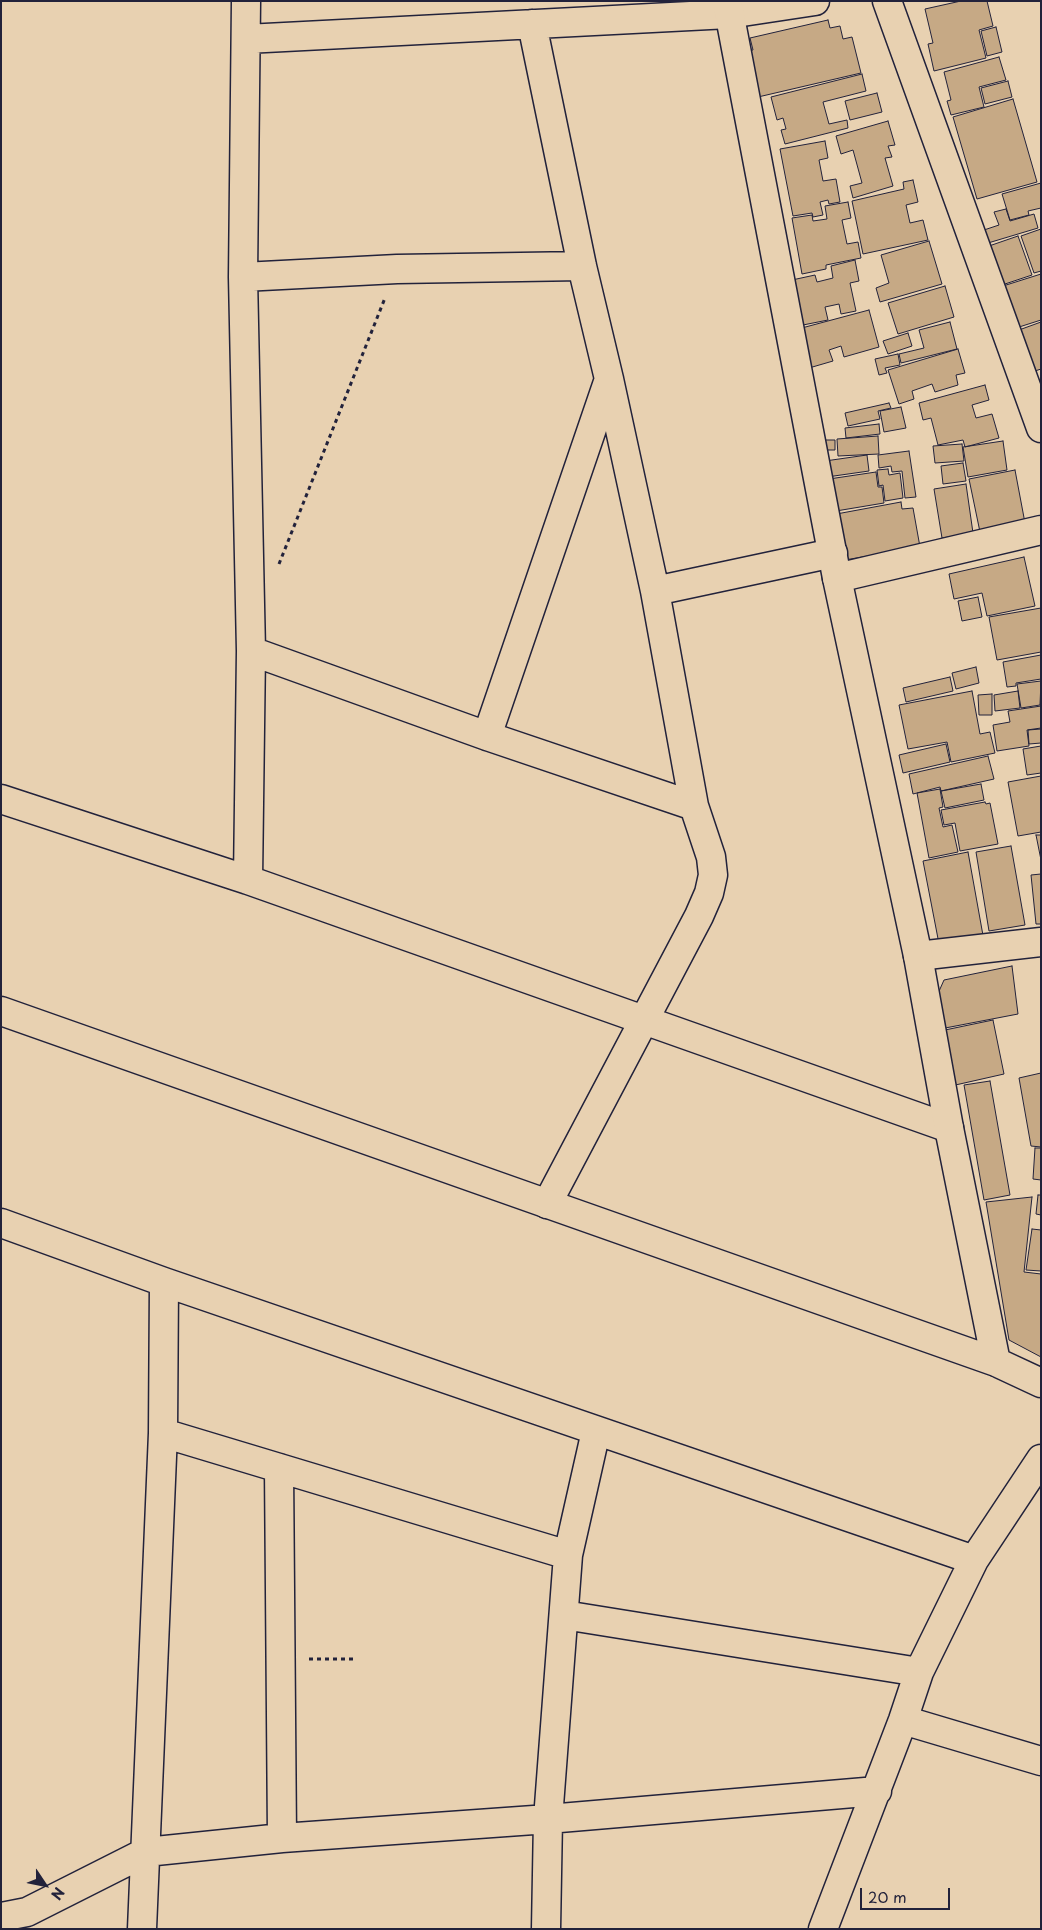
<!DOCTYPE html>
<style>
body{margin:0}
#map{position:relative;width:1042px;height:1930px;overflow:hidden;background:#e8d1b1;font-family:"Playpen Sans",sans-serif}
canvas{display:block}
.frame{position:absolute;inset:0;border:2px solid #22223b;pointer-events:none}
.north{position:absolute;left:20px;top:1860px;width:50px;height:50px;-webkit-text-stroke:4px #e8d1b1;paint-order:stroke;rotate:124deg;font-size:14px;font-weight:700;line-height:20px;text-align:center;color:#22223b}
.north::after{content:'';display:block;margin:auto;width:18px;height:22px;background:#22223b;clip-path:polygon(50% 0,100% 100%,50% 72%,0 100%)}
.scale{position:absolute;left:860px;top:1888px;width:90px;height:22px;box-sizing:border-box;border:2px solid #22223b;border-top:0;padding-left:6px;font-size:15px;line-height:18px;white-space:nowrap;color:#22223b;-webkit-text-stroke:4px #e8d1b1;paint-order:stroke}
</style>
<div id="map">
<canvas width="1042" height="1930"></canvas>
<div class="frame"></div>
<div class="north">N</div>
<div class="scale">20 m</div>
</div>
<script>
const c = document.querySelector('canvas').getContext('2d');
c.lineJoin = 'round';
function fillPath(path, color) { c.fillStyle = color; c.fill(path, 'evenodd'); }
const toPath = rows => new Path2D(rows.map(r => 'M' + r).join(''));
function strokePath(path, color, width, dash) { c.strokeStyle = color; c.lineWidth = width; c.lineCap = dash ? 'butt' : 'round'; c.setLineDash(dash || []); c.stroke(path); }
const building = toPath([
 [961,1,987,1,993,26,979,30,986,58,934,71,928,44,933,43,925,9,961,1],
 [828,20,830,28,840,26,843,39,852,37,861,73,758,97,747,51,753,50,750,38,828,20],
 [996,27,1002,52,987,56,981,31,996,27],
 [999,57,1006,80,979,87,984,107,951,115,947,101,951,100,944,72,999,57],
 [862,74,866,91,823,102,829,124,847,120,848,128,785,144,781,130,786,129,783,118,777,120,771,97,862,74],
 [1008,81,1012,97,985,104,981,88,1008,81],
 [877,93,882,112,850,120,845,101,877,93],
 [1013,99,1037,182,977,199,953,117,1013,99],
 [888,121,895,145,888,146,892,157,885,158,893,186,853,198,850,186,862,183,853,150,841,154,836,136,888,121],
 [825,141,828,158,819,160,823,181,836,179,840,202,829,204,828,200,820,202,823,215,813,217,812,213,793,216,780,149,825,141],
 [913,180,918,202,906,205,910,223,923,220,928,240,863,254,852,201,904,189,903,182,913,180],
 [1041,183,1041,208,1028,211,1029,215,1010,220,1002,194,1041,183],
 [848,202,851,218,842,220,847,244,858,242,861,258,826,265,826,269,802,274,792,218,812,215,813,221,827,219,825,206,848,202],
 [1006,209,1010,221,1034,214,1038,228,988,243,984,230,999,225,994,212,1006,209],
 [1041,229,1041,271,1034,273,1021,236,1041,229],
 [1018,236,1032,275,1002,285,989,246,1018,236],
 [929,241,942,284,880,302,876,288,889,283,881,255,929,241],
 [855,260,859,281,850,283,856,311,841,314,839,304,825,307,828,320,803,325,792,280,815,275,817,282,833,278,831,266,855,260],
 [1041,274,1041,320,1016,328,1003,286,1041,274],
 [945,286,954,317,898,334,888,303,945,286],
 [869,310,879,347,844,357,841,346,829,350,833,361,809,368,798,329,869,310],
 [950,322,957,349,901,363,899,354,924,348,919,330,950,322],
 [1041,322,1041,369,1032,372,1019,330,1041,322],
 [908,333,912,346,888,354,883,341,908,333],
 [958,349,965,373,956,375,958,385,935,392,932,384,912,391,914,399,899,404,888,370,958,349],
 [898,354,900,365,885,368,887,373,879,375,875,359,898,354],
 [985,385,989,400,972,405,976,418,992,414,999,438,965,447,963,440,938,445,931,418,923,420,919,403,985,385],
 [889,403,891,408,878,411,880,419,848,426,845,413,889,403],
 [901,407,906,428,884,432,880,411,901,407],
 [879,424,880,434,846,438,845,428,879,424],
 [878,436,879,454,838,456,837,439,878,436],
 [822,440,835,440,835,450,822,450,822,440],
 [1003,441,1007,470,968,477,963,447,1003,441],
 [962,444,964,461,935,463,933,446,962,444],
 [909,451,916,497,905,498,902,471,892,472,891,466,879,468,878,455,909,451],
 [867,455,869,471,827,477,825,461,867,455],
 [963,463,966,481,943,484,941,466,963,463],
 [888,469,889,475,900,473,903,498,885,501,883,485,879,486,877,470,888,469],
 [1015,470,1025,523,980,532,969,479,1015,470],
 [876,472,878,487,882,487,884,503,830,512,829,479,876,472],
 [966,484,973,533,942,538,934,489,966,484],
 [901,502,902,509,913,508,920,547,839,561,831,515,901,502],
 [1024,557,1035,606,987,616,982,593,954,599,949,574,1024,557],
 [978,597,982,617,962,621,958,601,978,597],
 [1041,608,1041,652,997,660,989,617,1041,608],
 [1041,655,1041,679,1016,683,1016,686,1007,687,1003,662,1041,655],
 [976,667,979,683,956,689,952,673,976,667],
 [950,677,953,691,906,702,903,688,950,677],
 [1041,681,1040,705,1021,708,1017,684,1041,681],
 [972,691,980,734,990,732,995,753,951,762,947,742,908,749,899,705,972,691],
 [1018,691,1020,708,995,711,994,695,1018,691],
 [992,694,992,715,979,715,978,695,992,694],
 [1041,706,1041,728,1027,730,1029,746,997,751,993,725,1010,722,1008,711,1041,706],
 [1041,729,1041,743,1029,744,1028,730,1041,729],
 [946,744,950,762,903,773,899,755,946,744],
 [1041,746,1041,773,1027,775,1023,749,1041,746],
 [988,756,994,779,941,791,940,787,913,794,909,774,988,756],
 [1041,776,1041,832,1018,836,1008,782,1041,776],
 [981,784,984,800,945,808,941,791,981,784],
 [940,789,943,807,939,808,943,827,952,825,958,852,929,858,917,793,940,789],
 [985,802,986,804,990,803,998,844,960,851,955,823,944,825,941,810,985,802],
 [1036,835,1041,835,1041,860,1036,835],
 [1011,846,1025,925,989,931,976,852,1011,846],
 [968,852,984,941,940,949,923,861,968,852],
 [1041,874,1041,924,1036,924,1031,875,1041,874],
 [1012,966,1018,1014,940,1029,936,998,944,980,1012,966],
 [993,1020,1004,1074,951,1086,943,1048,949,1047,945,1030,993,1020],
 [1041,1073,1041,1147,1031,1146,1019,1078,1041,1073],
 [990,1081,1010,1195,984,1200,964,1085,990,1081],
 [1035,1148,1041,1148,1041,1180,1033,1179,1035,1148],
 [1038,1195,1041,1195,1041,1215,1036,1214,1038,1195],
 [1032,1197,1024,1272,1041,1274,1041,1357,1009,1340,986,1202,1032,1197],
 [1032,1229,1041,1230,1041,1271,1026,1270,1032,1229]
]);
fillPath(building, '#c6a985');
strokePath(building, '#22223b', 1);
const street = toPath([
 [246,1,243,277,251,651,248,880],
 [887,1,1041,428],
 [532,24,582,266,609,379,655,591,694,806,711,857,713,875,709,893,699,916,547,1204],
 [246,39,729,14,815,1],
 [243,277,397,269,582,266],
 [837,578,1041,530],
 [655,591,833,553],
 [251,651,487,736,694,806],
 [487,736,609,379],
 [1,799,248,880,949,1128],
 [918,956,1041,942],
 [1,1223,164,1282,974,1560],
 [163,1433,568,1555],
 [279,1468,282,1838],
 [564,1615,919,1672],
 [903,1720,1041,1761],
 [1,1917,27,1912,146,1852,282,1838,548,1819,877,1791],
 [142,1929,163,1433,164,1282],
 [546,1929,548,1819,568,1555,596,1431],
 [823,1929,903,1720,919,1672,974,1560,1041,1459]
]);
const secondary = toPath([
 [727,1,837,578,918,956,949,1128,996,1362],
 [1,1011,996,1362,1041,1383]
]);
strokePath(street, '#22223b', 31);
strokePath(secondary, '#22223b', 31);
strokePath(toPath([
 [279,564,385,298],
 [309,1659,355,1659]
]), '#22223b', 3, [4, 4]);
strokePath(street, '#e8d1b1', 28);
strokePath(secondary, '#e8d1b1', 28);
</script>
